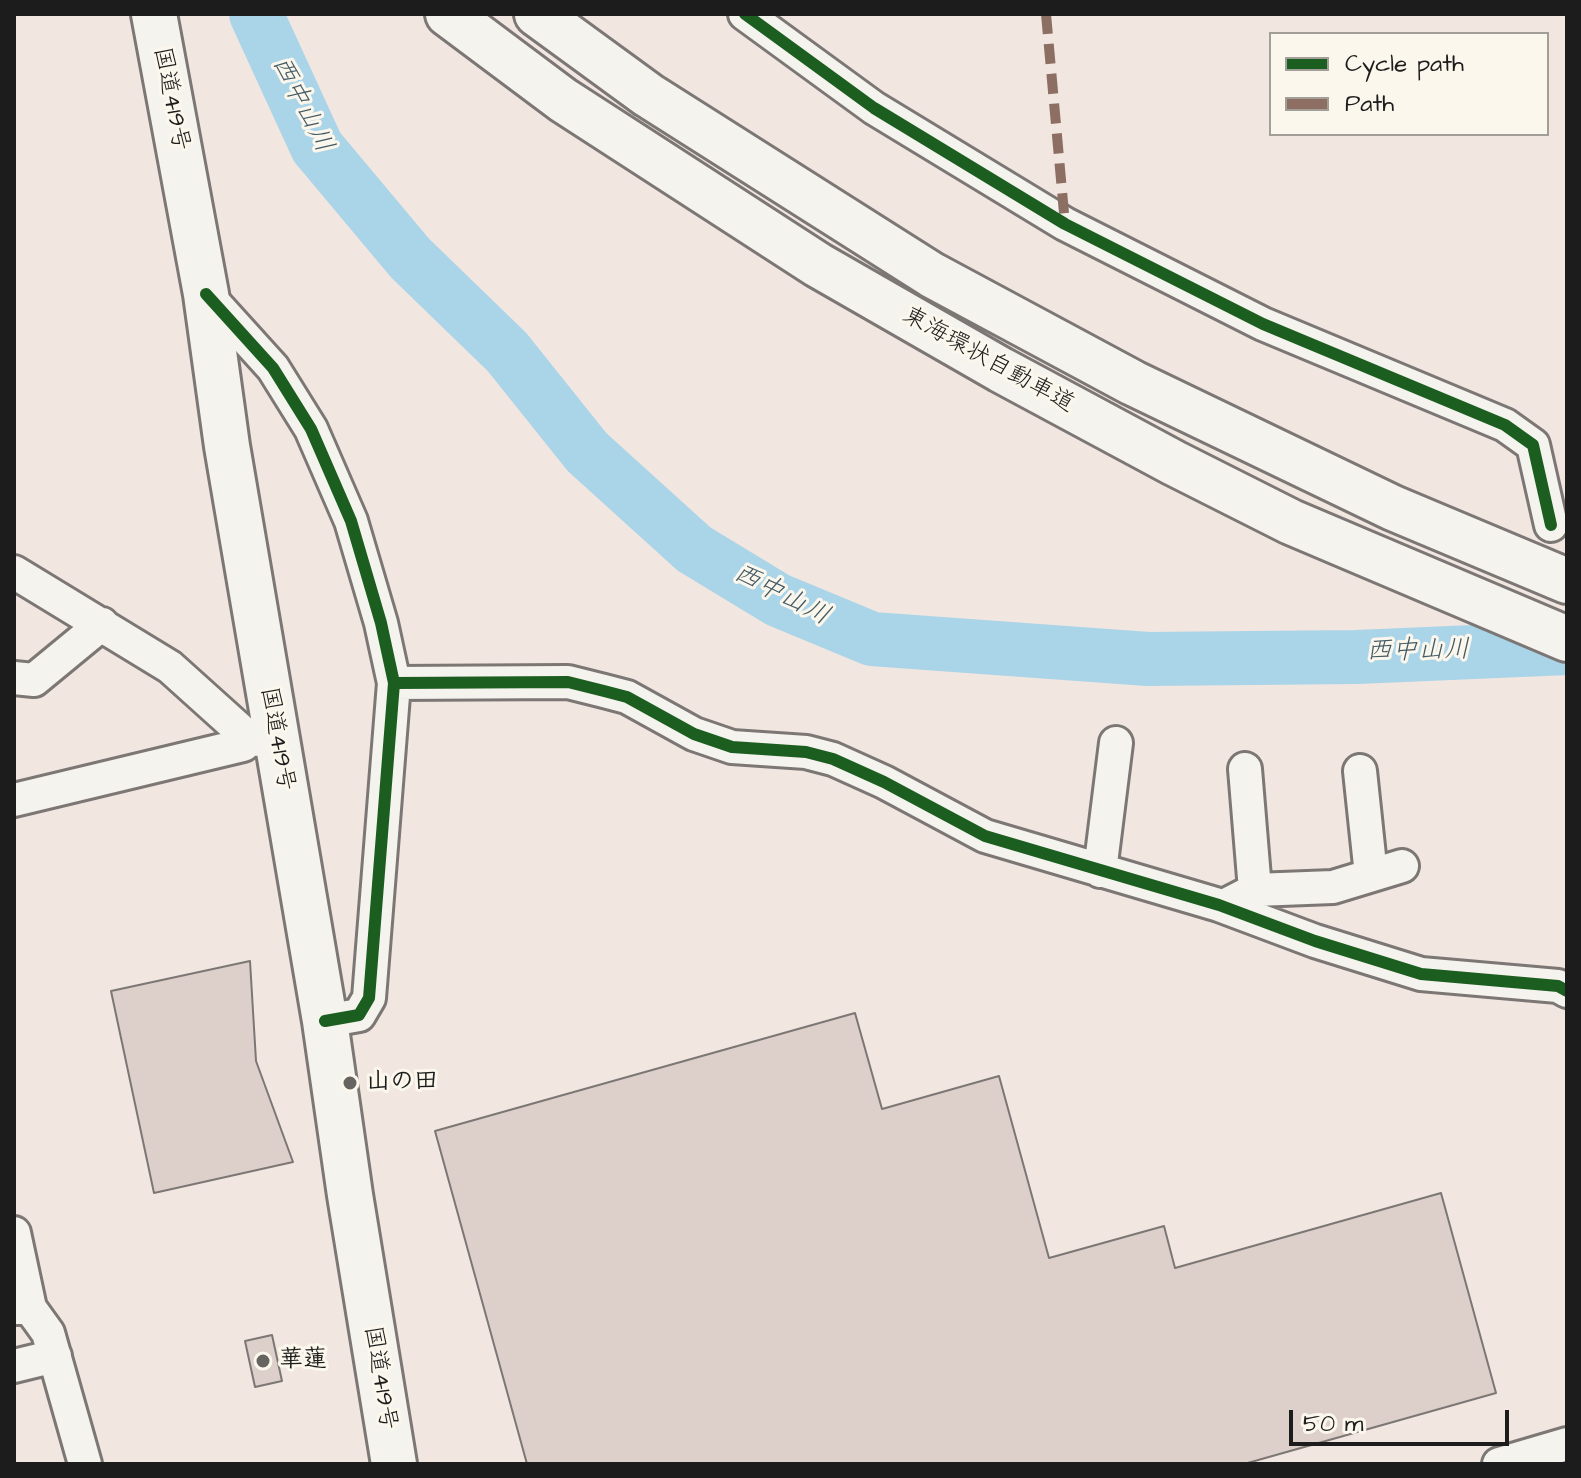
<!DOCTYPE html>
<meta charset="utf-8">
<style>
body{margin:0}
#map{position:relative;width:1581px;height:1478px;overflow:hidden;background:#f1e6e0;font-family:"Architects Daughter",sans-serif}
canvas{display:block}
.frame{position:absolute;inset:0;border:16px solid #1c1c1c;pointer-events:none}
.legend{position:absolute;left:1269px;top:32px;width:280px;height:104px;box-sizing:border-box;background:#fbf7ec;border:2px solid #a29f99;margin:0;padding:10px 14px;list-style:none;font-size:24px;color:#1c1c1c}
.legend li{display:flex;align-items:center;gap:16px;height:40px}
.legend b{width:40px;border:2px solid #a29f99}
.scale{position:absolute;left:1289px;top:1410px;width:220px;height:36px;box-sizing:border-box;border:4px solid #1c1c1c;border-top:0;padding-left:10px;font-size:24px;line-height:28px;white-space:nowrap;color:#1c1c1c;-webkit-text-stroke:6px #fbf7ec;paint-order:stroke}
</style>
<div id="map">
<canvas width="1581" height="1478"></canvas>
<div class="frame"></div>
<ul class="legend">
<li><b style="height:10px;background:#1b5e20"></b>Cycle path</li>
<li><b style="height:10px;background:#8d6e63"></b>Path</li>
</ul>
<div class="scale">50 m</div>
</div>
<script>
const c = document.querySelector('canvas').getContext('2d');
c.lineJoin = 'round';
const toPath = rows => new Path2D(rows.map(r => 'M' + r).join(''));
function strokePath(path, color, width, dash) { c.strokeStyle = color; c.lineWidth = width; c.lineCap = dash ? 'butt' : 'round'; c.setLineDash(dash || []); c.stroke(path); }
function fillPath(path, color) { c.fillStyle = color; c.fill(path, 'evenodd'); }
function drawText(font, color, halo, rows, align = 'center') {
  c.font = font + ' "Architects Daughter","Klee One",sans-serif'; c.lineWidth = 6; c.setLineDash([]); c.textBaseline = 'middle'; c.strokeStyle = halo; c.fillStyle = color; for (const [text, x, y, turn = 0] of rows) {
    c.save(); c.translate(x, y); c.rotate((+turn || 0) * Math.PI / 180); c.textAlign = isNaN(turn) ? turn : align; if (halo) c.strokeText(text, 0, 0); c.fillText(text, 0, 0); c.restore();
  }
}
strokePath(toPath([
 [256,14,317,147,410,258,507,352,587,452,694,549,778,600,872,639,1148,659,1357,657,1567,648]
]), '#aad4e8', 54);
const building = toPath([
 [250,961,256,1061,293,1162,154,1193,111,991,250,961],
 [855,1013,882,1109,999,1076,1049,1258,1164,1226,1175,1268,1441,1193,1496,1393,1244,1464,527,1464,435,1131,855,1013],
 [272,1335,282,1381,255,1387,245,1341,272,1335]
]);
fillPath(building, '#ddcfc9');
strokePath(building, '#7c7774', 2);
const minor = toPath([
 [745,14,874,108,1065,224,1263,324,1505,425,1533,445,1551,525],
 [206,294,273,368,311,429,351,521,381,623,394,683,369,998,359,1015,325,1021],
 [14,572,170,667,250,739,276,741],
 [14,678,34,680,102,624],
 [394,683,568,682,604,691,627,697,694,734,732,747,806,752,833,759,884,782,985,836,1219,905,1315,941,1421,974,1558,986,1567,991],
 [1245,769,1255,890],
 [1360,771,1371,875],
 [14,800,243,745,250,739],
 [1100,871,1116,743],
 [1224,906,1255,890,1333,887,1402,866],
 [14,1233,30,1308],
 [14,1308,30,1308,48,1333,85,1464],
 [14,1366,55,1356],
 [1499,1464,1567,1444]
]);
const trunk = toPath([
 [154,14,206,294,227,446,325,1021,350,1195,394,1464]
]);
const motorway = toPath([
 [448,14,563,100,818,265,1001,370,1174,463,1291,522,1567,639],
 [537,14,648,95,932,275,1133,383,1393,508,1567,581]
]);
strokePath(minor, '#7c7774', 38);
strokePath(trunk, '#7c7774', 50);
strokePath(motorway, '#7c7774', 50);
strokePath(minor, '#f5f3ee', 32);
strokePath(trunk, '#f5f3ee', 44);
strokePath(motorway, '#f5f3ee', 44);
strokePath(toPath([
 [1046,14,1065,224]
]), '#8d6e63', 10, [20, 10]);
strokePath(toPath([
 [745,14,874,108,1065,224,1263,324,1505,425,1533,445,1551,525],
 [206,294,273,368,311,429,351,521,381,623,394,683,369,998,359,1015,325,1021],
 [394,683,568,682,604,691,627,697,694,734,732,747,806,752,833,759,884,782,985,836,1219,905,1315,941,1421,974,1558,986,1567,991]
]), '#1b5e20', 12);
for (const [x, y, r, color] of [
 [350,1083,8,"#676361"],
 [263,1361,8,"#676361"]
]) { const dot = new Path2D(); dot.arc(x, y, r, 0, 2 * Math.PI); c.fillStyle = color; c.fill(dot); strokePath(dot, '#fbf7ec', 3); }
drawText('24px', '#1c1c1c', '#fbf7ec', [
 ["国道419号",170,99,79],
 ["東海環状自動車道",988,361,29],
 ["国道419号",276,739,80],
 ["国道419号",379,1378,81]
]);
drawText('bold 24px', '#1c1c1c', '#fbf7ec', [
 ["山の田",366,1083],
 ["華蓮",279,1361]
], 'left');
drawText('italic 26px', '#435a65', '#fbf7ec', [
 ["西中山川",301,105,63],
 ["西中山川",781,596,27],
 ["西中山川",1418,652,-1]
]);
</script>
